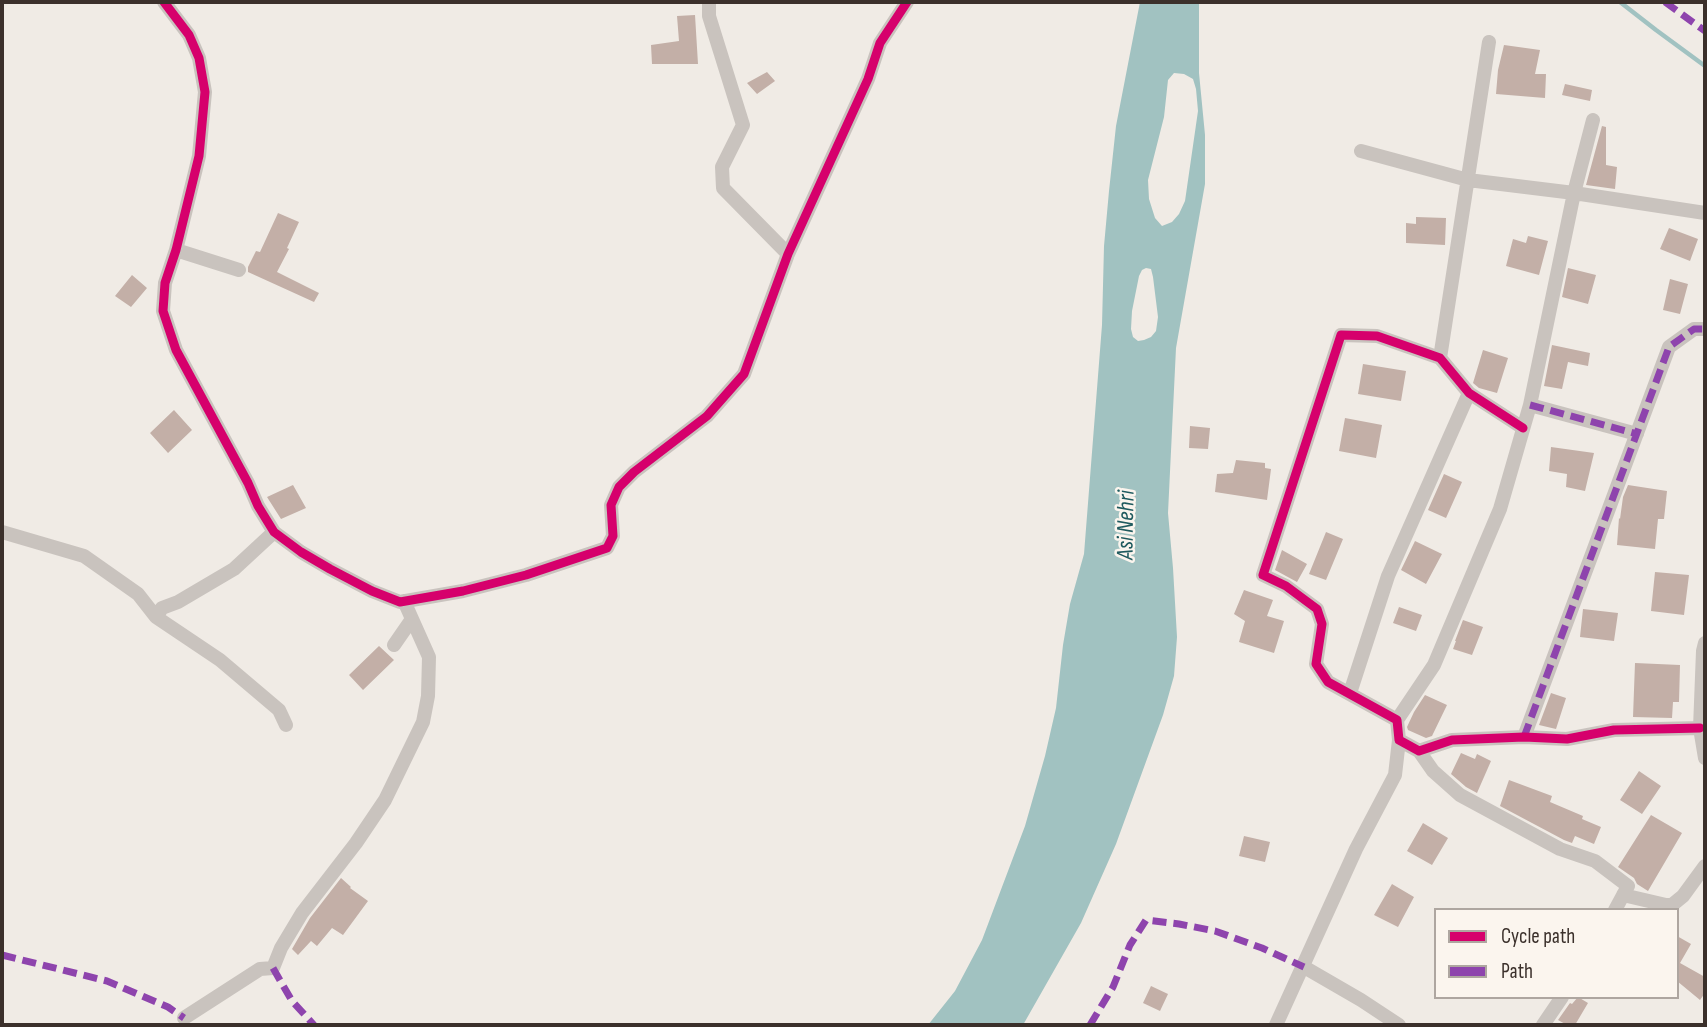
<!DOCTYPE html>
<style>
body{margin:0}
#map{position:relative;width:1707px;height:1027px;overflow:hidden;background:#f0ebe5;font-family:"Sofia Sans Condensed",sans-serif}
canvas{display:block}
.frame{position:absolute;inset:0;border:4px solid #3b302b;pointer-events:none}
.legend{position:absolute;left:1434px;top:908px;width:245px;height:91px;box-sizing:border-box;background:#fbf5ee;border:2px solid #aea6a0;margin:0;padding:9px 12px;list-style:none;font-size:21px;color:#3b302b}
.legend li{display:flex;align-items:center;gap:14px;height:35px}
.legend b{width:35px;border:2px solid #aea6a0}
</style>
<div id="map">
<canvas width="1707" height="1027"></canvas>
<div class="frame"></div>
<ul class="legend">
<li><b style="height:9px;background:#d6006c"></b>Cycle path</li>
<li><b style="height:9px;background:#8e44ad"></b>Path</li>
</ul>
</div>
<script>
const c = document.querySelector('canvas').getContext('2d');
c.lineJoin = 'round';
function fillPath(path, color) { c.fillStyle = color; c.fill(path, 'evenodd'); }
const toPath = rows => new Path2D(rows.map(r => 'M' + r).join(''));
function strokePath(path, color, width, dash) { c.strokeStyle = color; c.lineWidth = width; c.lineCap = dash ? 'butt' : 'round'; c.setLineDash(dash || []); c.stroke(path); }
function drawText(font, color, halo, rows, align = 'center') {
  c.font = font + ' "Sofia Sans Condensed",sans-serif'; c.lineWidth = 5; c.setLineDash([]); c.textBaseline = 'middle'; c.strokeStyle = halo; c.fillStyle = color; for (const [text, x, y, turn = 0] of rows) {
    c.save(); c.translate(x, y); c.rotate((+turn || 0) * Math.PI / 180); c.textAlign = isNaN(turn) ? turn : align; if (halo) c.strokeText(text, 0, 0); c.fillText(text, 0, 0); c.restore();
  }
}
fillPath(toPath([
 [1140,2,1199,2,1199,73,1205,135,1205,184,1176,348,1168,513,1173,568,1177,637,1174,676,1163,715,1116,844,1081,923,1023,1025,928,1025,955,991,982,940,1025,826,1045,756,1056,708,1063,645,1070,604,1084,554,1102,325,1104,246,1109,191,1116,126],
 [1174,73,1184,74,1193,79,1196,89,1198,111,1185,201,1179,214,1172,222,1162,226,1155,218,1149,199,1148,180,1164,117,1168,80],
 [1146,268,1151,269,1153,277,1158,317,1156,331,1151,337,1144,340,1138,341,1133,337,1131,329,1132,311,1139,276,1142,270]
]), '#a1c2c1');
strokePath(toPath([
 [1620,2,1656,30,1705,66]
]), '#a1c2c1', 4.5);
fillPath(toPath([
 [695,15,698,64,652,64,651,45,679,41,677,16],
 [1504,45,1540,50,1535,74,1546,74,1545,98,1496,94,1498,70],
 [767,72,775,81,757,94,747,83],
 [1565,84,1592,90,1590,101,1562,95],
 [1602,126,1606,127,1606,165,1617,167,1615,189,1586,185],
 [278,213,299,222,287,248,289,249,277,272,319,293,314,302,248,272,248,267,256,251,260,252],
 [1416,217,1446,218,1445,245,1406,243,1406,223,1416,224],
 [1669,228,1698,239,1690,261,1660,249],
 [1528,236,1548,241,1539,275,1506,266,1513,239,1526,243],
 [1568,268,1596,275,1588,304,1562,297],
 [132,275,147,288,131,307,115,296],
 [1670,279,1688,284,1680,314,1663,310],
 [1552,345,1590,353,1588,366,1568,362,1562,389,1544,386],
 [1483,350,1508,358,1497,393,1479,388,1473,383],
 [1363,364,1406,371,1401,401,1358,394],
 [174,410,192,430,168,453,150,433],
 [1345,418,1382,425,1376,458,1339,451],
 [1190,426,1210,428,1208,449,1189,448],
 [1551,447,1594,453,1585,491,1566,487,1567,474,1549,471],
 [1236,460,1265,463,1265,468,1271,469,1267,500,1215,492,1217,474,1233,473],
 [1444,474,1462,482,1446,518,1428,510],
 [293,485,306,508,281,519,267,497],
 [1628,485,1667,491,1664,519,1658,519,1655,549,1617,545,1619,518,1620,519,1623,497],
 [1326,532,1343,539,1326,580,1309,574],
 [1415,541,1442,554,1426,584,1401,570],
 [1282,550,1307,564,1297,582,1275,570],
 [1655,572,1689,575,1684,615,1651,611],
 [1244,590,1273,600,1267,616,1284,621,1274,653,1239,642,1245,621,1234,614],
 [1399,607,1422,615,1416,631,1393,623],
 [1583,609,1618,613,1614,641,1580,637],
 [1463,620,1483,627,1472,655,1453,649,1456,641,1455,641],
 [379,646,394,660,363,690,349,675],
 [1635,663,1680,665,1679,702,1673,702,1672,718,1633,717],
 [1551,693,1566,698,1556,729,1539,725],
 [1425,695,1447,705,1432,736,1426,738,1408,730,1407,727,1414,712],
 [1461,753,1475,759,1477,754,1491,761,1477,793,1466,787,1451,774],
 [1639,771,1661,786,1642,814,1620,800],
 [1509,780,1552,796,1550,802,1583,816,1582,819,1601,827,1594,844,1575,836,1572,843,1564,840,1500,806],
 [1651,815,1682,833,1648,891,1637,884,1634,878,1618,867],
 [1423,823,1448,838,1432,865,1407,851],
 [1244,836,1270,842,1265,862,1239,856],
 [341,878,351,887,350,888,368,901,343,935,332,928,317,946,311,941,298,955,292,949,310,918],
 [1392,884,1414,897,1398,927,1374,915],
 [1677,936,1691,944,1680,963,1705,977,1705,993,1700,1000,1677,981],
 [1151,986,1168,994,1160,1011,1143,1003],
 [1578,997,1588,1003,1575,1025,1567,1025,1558,1020,1570,1003,1572,1004]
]), '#c3afa7');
strokePath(toPath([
 [164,2,189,35,199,58,205,92,199,156,176,250,165,283,163,311,176,350,248,483,258,506,274,532,301,552,330,569,372,591,400,602,463,591,526,575,607,548,613,536,611,505,619,487,634,472,707,416,744,374,788,254,868,79,880,43,907,2],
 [709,2,709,16,743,125,722,167,723,188,788,254],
 [1361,151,1468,180,1574,193,1705,213],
 [176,250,239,270],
 [1440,358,1489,42],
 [1530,405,1637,434],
 [1523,428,1469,393,1440,358,1377,336,1341,335,1263,575,1286,586,1317,609,1322,624,1316,664,1328,682,1397,720,1399,740,1419,751,1452,740,1524,737,1567,739,1614,730,1700,728],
 [2,532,84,556,138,594,156,617,162,608,178,602,234,569,274,532],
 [156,617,220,660,279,710,286,725],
 [1705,643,1703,651,1700,728,1705,758],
 [394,645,412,619],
 [1350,693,1388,576,1469,393],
 [1397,720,1434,665,1500,509,1530,405,1574,193,1593,120],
 [1524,737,1669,347,1694,329,1705,329],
 [1419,751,1433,771,1460,795,1560,849,1595,861,1628,886,1615,910],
 [1623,895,1666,905,1672,905,1683,896,1705,866],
 [1304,967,1361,1000,1399,1025],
 [184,1018,260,969,273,968,281,948,302,913,356,843,385,800,423,722,428,696,429,657,404,601],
 [1276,1025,1356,849,1395,775,1399,740],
 [1543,1025,1562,997]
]), '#c9c3be', 14);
strokePath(toPath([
 [1665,2,1705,31],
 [1530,405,1637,434],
 [1524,737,1669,347,1694,329,1705,329],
 [2,955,107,981,168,1007,184,1018],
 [273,968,292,1001,314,1025],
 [1090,1025,1113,987,1130,945,1146,920,1179,924,1215,931,1262,948,1304,967]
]), '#8e44ad', 7, [14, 7]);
strokePath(toPath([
 [164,2,189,35,199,58,205,92,199,156,176,250,165,283,163,311,176,350,248,483,258,506,274,532,301,552,330,569,372,591,400,602,463,591,526,575,607,548,613,536,611,505,619,487,634,472,707,416,744,374,788,254,868,79,880,43,907,2],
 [1523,428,1469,393,1440,358,1377,336,1341,335,1263,575,1286,586,1317,609,1322,624,1316,664,1328,682,1397,720,1399,740,1419,751,1452,740,1524,737,1567,739,1614,730,1700,728]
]), '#d6006c', 9);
drawText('italic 24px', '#1f5a5e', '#fbf5ee', [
 ["Asi Nehri",1127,525,-89]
]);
</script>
